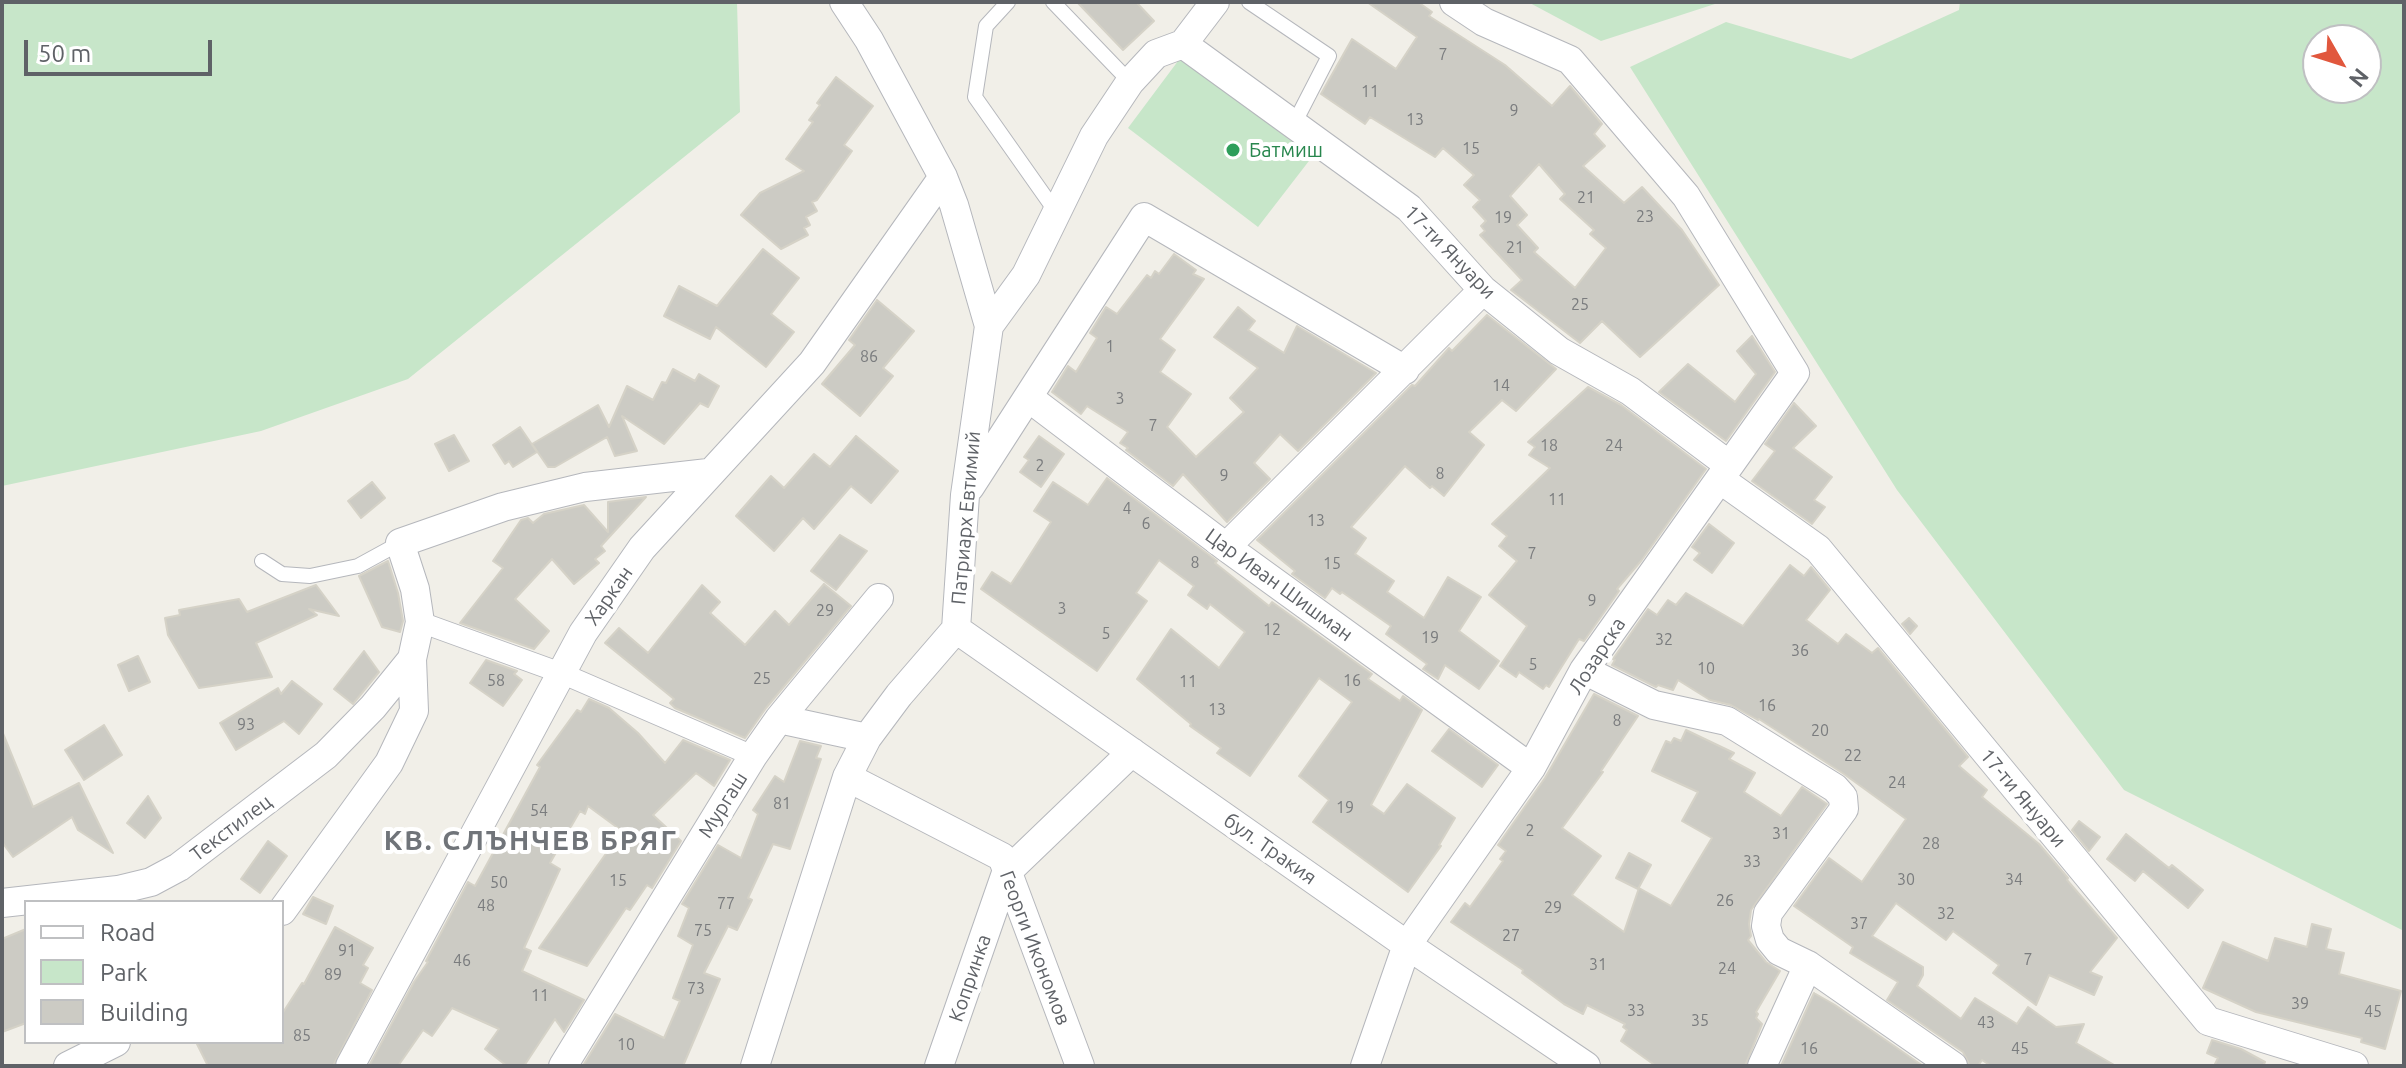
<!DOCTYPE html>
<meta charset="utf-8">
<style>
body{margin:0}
#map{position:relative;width:2406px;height:1068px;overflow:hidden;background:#f1efe8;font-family:Ubuntu,sans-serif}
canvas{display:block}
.frame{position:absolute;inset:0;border:4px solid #5f6267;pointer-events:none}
.legend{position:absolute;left:24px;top:900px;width:260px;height:144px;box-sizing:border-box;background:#fff;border:2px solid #bfc0c2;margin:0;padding:10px 14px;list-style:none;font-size:24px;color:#5f6267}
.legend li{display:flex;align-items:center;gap:16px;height:40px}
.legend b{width:40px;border:2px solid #bfc0c2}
.north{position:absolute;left:2302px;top:24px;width:80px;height:80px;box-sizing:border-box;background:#fff;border:2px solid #bfc0c2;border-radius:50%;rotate:129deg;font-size:22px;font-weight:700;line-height:32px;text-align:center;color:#5f6267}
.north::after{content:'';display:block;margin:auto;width:28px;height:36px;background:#e1573d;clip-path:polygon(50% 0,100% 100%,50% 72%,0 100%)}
.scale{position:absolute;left:24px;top:40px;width:188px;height:36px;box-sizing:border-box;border:4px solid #5f6267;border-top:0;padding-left:10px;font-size:24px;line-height:28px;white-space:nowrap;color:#5f6267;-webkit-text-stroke:6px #fff;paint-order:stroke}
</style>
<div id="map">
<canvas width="2406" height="1068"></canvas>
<div class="frame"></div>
<ul class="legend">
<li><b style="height:10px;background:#fff"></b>Road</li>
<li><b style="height:22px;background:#c7e6c9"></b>Park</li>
<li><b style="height:22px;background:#cccbc4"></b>Building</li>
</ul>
<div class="north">N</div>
<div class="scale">50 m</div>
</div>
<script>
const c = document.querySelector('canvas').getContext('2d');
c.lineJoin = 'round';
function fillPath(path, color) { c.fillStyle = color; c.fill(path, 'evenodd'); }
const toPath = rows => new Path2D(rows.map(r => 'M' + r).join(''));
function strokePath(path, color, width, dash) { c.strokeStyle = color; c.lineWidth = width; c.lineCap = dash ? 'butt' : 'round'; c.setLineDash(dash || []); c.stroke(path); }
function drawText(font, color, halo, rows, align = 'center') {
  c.font = font + ' Ubuntu,sans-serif'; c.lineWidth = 8; c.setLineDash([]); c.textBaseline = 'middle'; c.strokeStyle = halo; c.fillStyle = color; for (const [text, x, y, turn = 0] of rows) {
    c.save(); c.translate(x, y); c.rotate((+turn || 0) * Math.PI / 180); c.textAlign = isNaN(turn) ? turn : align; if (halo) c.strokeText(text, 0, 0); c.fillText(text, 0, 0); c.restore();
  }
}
fillPath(toPath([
 [2,2,737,2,740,112,408,379,261,431,2,486],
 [1528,2,1721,2,1601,41],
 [1960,2,2404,2,2404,931,2124,790,1897,490,1630,67,1726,22,1851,59,1959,10],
 [2318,40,2366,40,2366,88,2318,88],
 [1181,57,1312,157,1258,227,1128,128]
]), '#c7e6c9');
const building = toPath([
 [1077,2,1136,2,1154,21,1123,50,1077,2],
 [1367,2,1418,2,1432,12,1429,16,1505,65,1552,106,1570,86,1602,124,1594,134,1605,146,1583,166,1624,203,1642,187,1682,230,1719,285,1640,357,1602,321,1580,343,1511,290,1522,280,1480,235,1485,231,1481,226,1486,221,1473,207,1480,200,1464,185,1474,175,1443,148,1435,157,1370,117,1365,124,1321,94,1352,39,1396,69,1417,37,1367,2],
 [1539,164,1565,194,1560,199,1594,230,1590,234,1606,248,1575,288,1534,252,1538,248,1517,225,1527,215,1510,196,1539,164],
 [836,77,873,106,844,145,852,151,817,200,812,202,817,211,806,217,810,225,804,228,808,235,781,249,741,215,760,193,804,171,786,159,813,122,809,120,820,105,817,103,836,77],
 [763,249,799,278,771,314,794,332,766,367,716,327,710,339,664,316,679,286,717,306,763,249],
 [1174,254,1196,270,1193,274,1204,279,1160,339,1175,350,1160,372,1191,394,1167,427,1196,457,1244,412,1230,398,1258,368,1214,337,1238,307,1255,321,1248,330,1284,353,1297,326,1376,373,1298,451,1280,434,1254,463,1270,479,1227,522,1183,474,1173,486,1126,450,1128,448,1120,443,1128,432,1087,406,1081,414,1052,392,1068,366,1076,372,1097,338,1090,333,1106,307,1117,314,1147,275,1151,278,1155,271,1159,274,1174,254],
 [877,300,914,331,883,368,893,376,860,416,822,384,855,345,849,340,877,300],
 [1487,315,1556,369,1516,411,1502,400,1469,432,1484,445,1444,496,1432,486,1430,488,1405,466,1351,527,1366,538,1355,554,1394,581,1387,592,1424,618,1448,577,1481,597,1459,631,1499,661,1479,689,1445,665,1438,679,1423,669,1427,664,1386,634,1391,626,1342,592,1340,594,1332,588,1325,598,1292,574,1295,571,1257,540,1412,385,1415,386,1449,348,1452,351,1487,315],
 [1752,336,1775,372,1726,441,1659,392,1688,364,1735,402,1756,374,1737,351,1752,336],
 [673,369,695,381,699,374,719,386,708,407,700,403,664,444,622,416,637,451,615,456,607,437,555,467,548,467,532,444,598,405,609,427,627,386,653,400,662,382,666,383,673,369],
 [1588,387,1621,405,1706,469,1641,561,1617,589,1619,591,1584,641,1579,639,1549,687,1546,685,1543,689,1519,672,1516,677,1500,666,1527,626,1489,595,1517,561,1499,546,1507,536,1492,524,1550,468,1529,455,1535,447,1528,442,1588,387],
 [1794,403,1816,426,1793,448,1832,477,1814,500,1825,507,1812,524,1752,481,1775,451,1765,444,1794,403],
 [520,427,537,452,513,467,509,461,505,464,493,445,520,427],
 [454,435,469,461,449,471,435,444,454,435],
 [856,436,898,471,871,503,851,486,814,529,803,518,774,551,736,516,771,476,784,488,814,454,830,467,856,436],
 [1039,436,1064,454,1041,487,1020,472,1029,460,1024,457,1039,436],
 [1107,478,1217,561,1215,563,1269,606,1272,602,1372,674,1368,679,1400,701,1403,696,1422,710,1371,805,1384,814,1407,784,1455,818,1439,845,1441,846,1408,892,1313,822,1329,800,1299,776,1352,702,1319,678,1250,776,1217,753,1221,748,1190,726,1191,724,1137,679,1171,629,1219,668,1245,632,1210,604,1207,609,1188,595,1194,586,1159,560,1136,593,1147,601,1097,671,981,589,992,572,1011,584,1023,566,1051,522,1034,511,1053,482,1088,505,1107,478],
 [372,482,385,498,361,518,348,501,372,482],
 [646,497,601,546,605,551,595,559,599,563,574,584,552,559,515,599,549,631,534,649,460,623,503,568,493,561,521,520,528,518,533,523,544,514,584,505,608,532,608,502,646,497],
 [1709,524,1734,543,1712,573,1694,560,1700,553,1692,547,1709,524],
 [840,535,867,551,836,590,811,571,840,535],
 [388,561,398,593,403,621,400,632,382,627,359,576,388,561],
 [1790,565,1804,576,1811,567,1830,590,1806,620,1838,644,1846,634,1872,653,1878,648,1968,757,1959,766,1987,790,1982,797,2039,844,2068,878,2067,880,2117,938,2090,972,2102,977,2094,995,2049,975,2036,1005,1993,973,1999,965,1953,931,1946,940,1896,903,1872,936,1923,967,1923,975,1917,986,1961,1019,1975,998,2017,1024,2028,1007,2056,1027,2084,1024,2076,1043,2116,1066,1991,1066,1982,1060,1978,1066,1970,1066,1963,1052,1887,1000,1898,982,1850,953,1853,947,1794,906,1829,858,1862,882,1906,819,1844,774,1759,719,1758,720,1731,705,1710,700,1678,680,1673,690,1658,685,1656,687,1612,665,1615,660,1613,659,1648,609,1657,615,1668,600,1676,605,1686,593,1743,626,1790,565],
 [824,584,851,606,766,708,745,738,675,708,670,703,674,699,605,643,619,628,648,653,702,585,720,602,710,613,745,645,775,611,789,625,824,584],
 [316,585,339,616,309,609,317,615,256,643,272,677,199,688,168,635,165,618,180,615,179,610,239,599,247,612,316,585],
 [1909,618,1917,626,1910,634,1902,624,1909,618],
 [364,651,379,672,353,704,334,689,364,651],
 [138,656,150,682,129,691,118,665,138,656],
 [486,660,517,671,514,674,522,680,503,706,470,683,486,660],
 [292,681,322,704,299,734,284,721,236,750,220,723,278,688,281,694,292,681],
 [1594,694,1638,716,1601,771,1603,772,1562,828,1601,856,1572,895,1624,932,1639,888,1671,906,1712,838,1682,821,1698,792,1652,771,1666,741,1671,743,1674,738,1681,741,1686,730,1734,753,1729,759,1755,773,1744,792,1781,816,1802,787,1827,804,1751,910,1749,924,1751,936,1748,940,1766,962,1780,971,1756,1012,1758,1014,1756,1018,1762,1024,1745,1066,1656,1066,1621,1041,1627,1030,1623,1027,1625,1024,1587,1005,1583,1014,1564,1004,1522,973,1523,970,1451,922,1465,903,1470,907,1503,861,1500,859,1506,851,1498,845,1545,778,1594,694],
 [589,699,609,708,638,733,665,763,683,740,730,760,714,786,696,773,653,815,681,841,652,888,647,885,630,910,626,908,587,966,539,948,622,831,588,806,585,814,580,811,550,863,560,869,524,948,531,951,522,971,584,1000,564,1032,555,1019,524,1066,507,1066,485,1049,499,1029,452,1008,432,1036,423,1030,398,1066,369,1066,414,982,428,962,426,961,468,882,475,886,540,767,537,765,577,710,581,712,589,699],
 [104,725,122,755,84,780,65,750,104,725],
 [1449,729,1498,765,1482,787,1432,751,1449,729],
 [2,731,33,807,79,783,113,853,78,830,72,817,13,857,2,842,2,731],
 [800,741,821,746,816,758,821,759,790,849,773,844,748,898,752,900,737,930,728,926,704,973,720,979,683,1066,586,1066,584,1064,615,1014,664,1038,680,1001,673,998,693,945,678,936,689,908,682,904,718,845,741,858,758,814,753,810,775,776,784,782,800,741],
 [148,796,161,818,145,838,127,823,148,796],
 [2079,821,2100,837,2089,851,2072,830,2079,821],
 [2126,834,2169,868,2172,865,2203,890,2188,908,2143,871,2135,881,2107,859,2126,834],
 [268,841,287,856,260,893,241,879,268,841],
 [1629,853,1651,865,1638,889,1616,878,1629,853],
 [313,897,333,906,326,924,303,914,313,897],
 [2312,924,2331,929,2326,949,2344,953,2339,974,2401,991,2385,1049,2361,1042,2362,1038,2256,1012,2203,988,2223,942,2268,961,2275,938,2307,947,2312,924],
 [335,927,373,948,363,965,368,968,360,983,372,990,333,1066,208,1066,196,1042,282,1042,282,1014,302,983,304,984,335,927],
 [26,929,26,1023,2,1032,2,939,26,929],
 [1814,993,1835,1005,1923,1066,1781,1066,1814,993],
 [2212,1040,2241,1049,2265,1062,2263,1066,2214,1066,2218,1058,2207,1053,2212,1040]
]);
fillPath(building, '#cccbc4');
strokePath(building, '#d5d2c7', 2);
const service = toPath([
 [1008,2,986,26,975,97,1056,212],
 [1053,2,1130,82],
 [1249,2,1329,56,1294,124],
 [262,561,282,574,310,576,358,566,400,543]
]);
const pedestrian = toPath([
 [420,622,561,673,753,756]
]);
const minor = toPath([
 [1183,44,1215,2],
 [989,326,1026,275,1094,136,1130,82,1156,54,1183,44,1409,208,1483,290,1559,351,1630,391,1729,465],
 [1029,398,1226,547,1531,768],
 [1721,480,1818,549,2208,1021,2354,1066],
 [970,487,1144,217,1405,370],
 [1226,547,1483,290],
 [956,629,1407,945,1586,1066],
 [1584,670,1654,705,1727,721,1835,788,1843,797,1844,809,1768,913,1766,926,1770,940,1779,951,1808,965,1953,1066],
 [779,719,867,738],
 [847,777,1002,857,1080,1066],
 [2,903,118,890,151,882,179,867,326,755,373,707,412,659,420,622,415,589,400,543,503,507,585,487,708,473],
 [282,911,389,763,414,711,412,659],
 [68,1066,116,1042],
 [350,1066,583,633,642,548,812,363,943,177],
 [563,1066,753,756,779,719,879,598],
 [755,1066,847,777,867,738,899,695,956,629,965,495,989,326,954,205,943,177,869,40,844,2],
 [939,1066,1006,873,1132,752],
 [1365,1066,1407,945,1531,768,1584,670,1795,373,1686,196,1570,60,1484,22,1454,2],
 [1762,1066,1808,965]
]);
strokePath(service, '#b5b7bc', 16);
strokePath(pedestrian, '#b5b7bc', 22);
strokePath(minor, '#b5b7bc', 30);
strokePath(service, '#fff', 14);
strokePath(pedestrian, '#fff', 20);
strokePath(minor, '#fff', 28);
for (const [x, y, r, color] of [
 [1233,150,8,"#2e9e5b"]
]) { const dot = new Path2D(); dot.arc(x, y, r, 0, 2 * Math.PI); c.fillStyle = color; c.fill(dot); strokePath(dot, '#fff', 3); }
drawText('16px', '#7a7c7e', null, [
 ["7",1443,55],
 ["11",1370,92],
 ["9",1514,111],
 ["13",1415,120],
 ["15",1471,149],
 ["21",1586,198],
 ["23",1645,217],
 ["19",1503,218],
 ["21",1515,248],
 ["25",1580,305],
 ["1",1110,347],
 ["86",869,357],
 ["14",1501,386],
 ["3",1120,399],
 ["7",1153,426],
 ["18",1549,446],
 ["24",1614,446],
 ["2",1040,466],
 ["8",1440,474],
 ["9",1224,476],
 ["11",1557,500],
 ["4",1127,509],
 ["13",1316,521],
 ["6",1146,524],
 ["7",1532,554],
 ["8",1195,563],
 ["15",1332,564],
 ["9",1592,601],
 ["3",1062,609],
 ["29",825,611],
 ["12",1272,630],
 ["5",1106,634],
 ["19",1430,638],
 ["32",1664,640],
 ["36",1800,651],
 ["5",1533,665],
 ["10",1706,669],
 ["25",762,679],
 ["58",496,681],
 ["16",1352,681],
 ["11",1188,682],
 ["16",1767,706],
 ["13",1217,710],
 ["8",1617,721],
 ["93",246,725],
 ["20",1820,731],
 ["22",1853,756],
 ["24",1897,783],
 ["81",782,804],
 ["19",1345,808],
 ["54",539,811],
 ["2",1530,831],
 ["31",1781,834],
 ["28",1931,844],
 ["33",1752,862],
 ["30",1906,880],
 ["34",2014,880],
 ["15",618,881],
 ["50",499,883],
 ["26",1725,901],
 ["77",726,904],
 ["48",486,906],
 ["29",1553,908],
 ["32",1946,914],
 ["37",1859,924],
 ["75",703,931],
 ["27",1511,936],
 ["91",347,951],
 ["7",2028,960],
 ["46",462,961],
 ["31",1598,965],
 ["24",1727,969],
 ["89",333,975],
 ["73",696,989],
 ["11",540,996],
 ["39",2300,1004],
 ["33",1636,1011],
 ["45",2373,1012],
 ["35",1700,1021],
 ["43",1986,1023],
 ["85",302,1036],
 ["10",626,1045],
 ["16",1809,1049],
 ["45",2020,1049]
]);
drawText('20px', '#27864d', '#fff', [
 ["Батмиш",1249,150]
], 'left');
drawText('20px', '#5f6267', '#fff', [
 ["17-ти Януари",1450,252,46],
 ["Патриарх Евтимий",966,518,-85],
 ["Цар Иван Шишман",1279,585,36],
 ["Харкан",609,596,-55],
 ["Лозарска",1597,656,-57],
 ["17-ти Януари",2023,798,50],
 ["Мургаш",723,805,-58],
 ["Текстилец",231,828,-37],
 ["бул. Тракия",1270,849,35],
 ["Георги Икономов",1035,948,69],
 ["Копринка",970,978,-71]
]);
c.letterSpacing = '2px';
drawText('bold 28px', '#707479', '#fff', [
 ["КВ. СЛЪНЧЕВ БРЯГ",531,841]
]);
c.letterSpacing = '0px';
</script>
